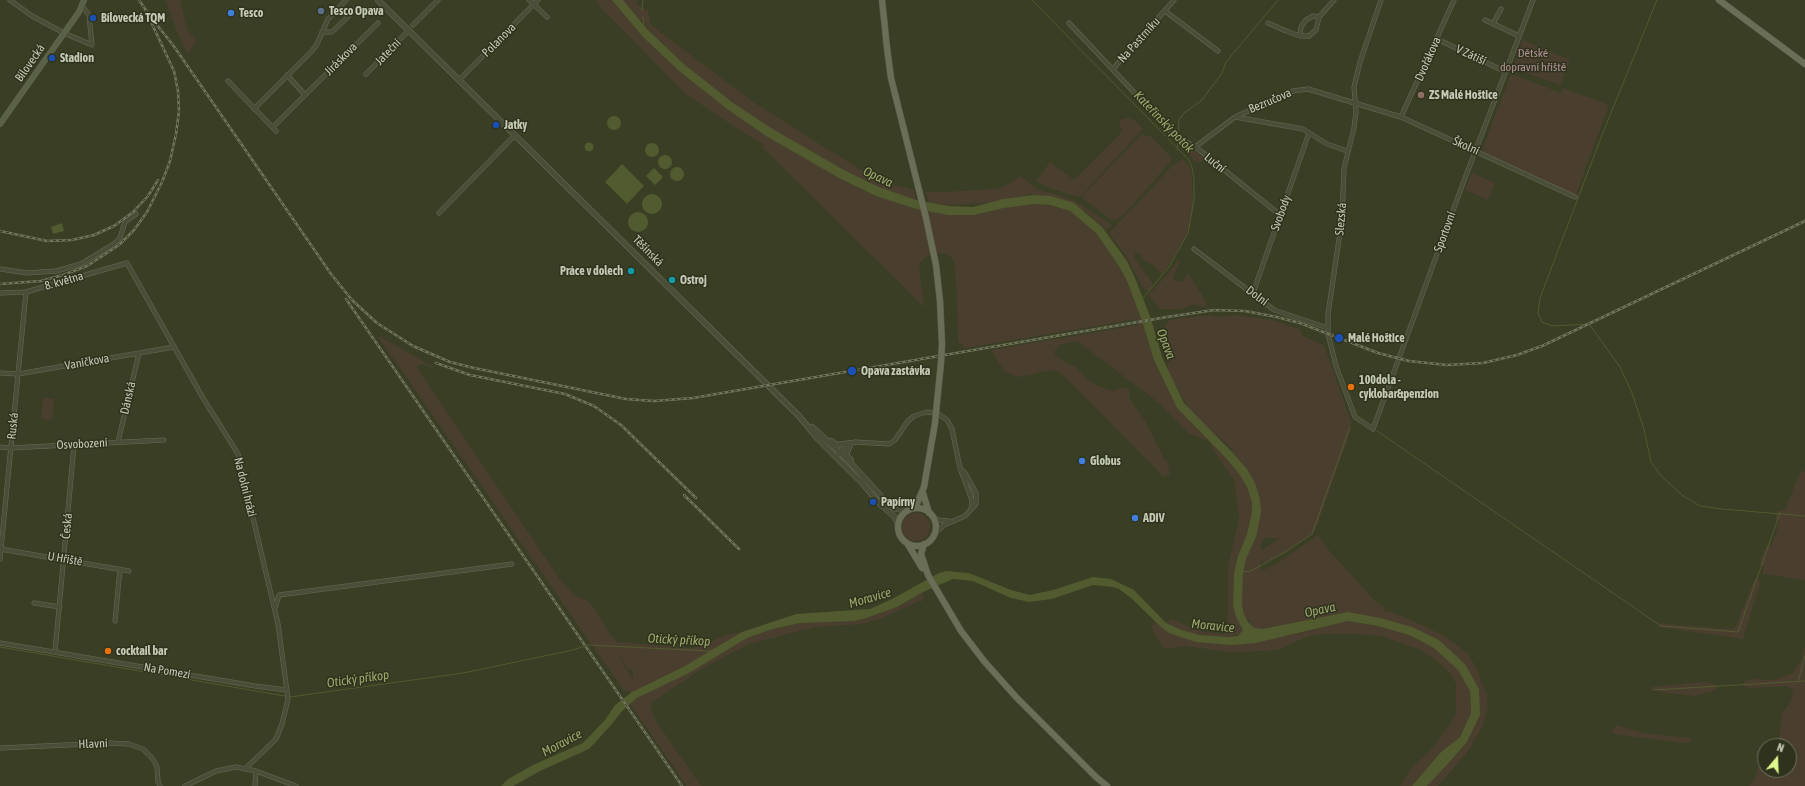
<!DOCTYPE html>
<meta charset="utf-8">
<style>
body{margin:0}
#map{position:relative;width:1805px;height:786px;overflow:hidden;background:#393e24;font-family:"Asap Condensed",sans-serif}
canvas{display:block}
.north{position:absolute;left:1757px;top:738px;width:40px;height:40px;box-sizing:border-box;background:#2f331d;border:1px solid #6b6f5a;border-radius:50%;rotate:19deg;font-size:11px;font-weight:700;line-height:16px;text-align:center;color:#c4c9b5}
.north::after{content:'';display:block;margin:auto;width:14px;height:18px;background:#def88b;clip-path:polygon(50% 0,100% 100%,50% 72%,0 100%)}
</style>
<div id="map">
<canvas width="1805" height="786"></canvas>
<div class="north">N</div>
</div>
<script>
const c = document.querySelector('canvas').getContext('2d');
c.lineJoin = 'round';
function fillPath(path, color) { c.fillStyle = color; c.fill(path, 'evenodd'); }
const toPath = rows => new Path2D(rows.map(r => 'M' + r).join(''));
function strokePath(path, color, width, dash) { c.strokeStyle = color; c.lineWidth = width; c.lineCap = dash ? 'butt' : 'round'; c.setLineDash(dash || []); c.stroke(path); }
function drawText(font, color, halo, rows, align = 'center') {
  c.font = font + ' "Asap Condensed",sans-serif'; c.lineWidth = 3; c.setLineDash([]); c.textBaseline = 'middle'; c.strokeStyle = halo; c.fillStyle = color; for (const [text, x, y, turn = 0] of rows) {
    c.save(); c.translate(x, y); c.rotate((+turn || 0) * Math.PI / 180); c.textAlign = isNaN(turn) ? turn : align; if (halo) c.strokeText(text, 0, 0); c.fillText(text, 0, 0); c.restore();
  }
}
fillPath(toPath([
 [166,0,180,0,187,30,197,40,188,54,177,32],
 [596,0,612,0,642,36,679,71,727,109,766,136,839,178,876,196,913,208,974,215,1004,208,1034,204,1050,205,1070,211,1096,233,1119,266,1127,281,1142,321,1154,360,1177,408,1224,456,1240,475,1247,487,1252,502,1252,512,1247,534,1238,556,1234,573,1233,605,1236,617,1243,630,1241,634,1229,637,1199,635,1182,630,1166,623,1173,619,1189,627,1205,632,1221,634,1225,633,1228,630,1228,566,1239,519,1234,480,1213,450,1209,441,1190,434,1159,403,1077,341,1059,345,1054,352,1057,357,1063,361,1077,368,1088,380,1098,386,1113,391,1123,387,1129,389,1130,398,1133,404,1144,419,1163,457,1168,463,1170,474,1164,477,1063,375,1055,370,1039,372,1031,375,1017,377,1004,371,991,350,1138,325,1137,319,965,348,958,341,957,292,954,262,951,257,942,253,930,255,923,259,919,264,924,307,762,147,765,145,747,135,687,95,602,9],
 [623,0,638,0,636,4,648,11,651,25,753,102,861,170,895,185,914,190,917,201,884,190,855,176,775,131,738,106,692,71,666,47,648,29,646,23,639,19],
 [1523,40,1570,60,1560,85,1513,68],
 [1511,74,1561,93,1563,88,1609,105,1575,197,1481,153],
 [1128,118,1134,120,1143,129,1081,196,1078,197,1049,188,1036,181,1050,162,1074,180,1120,134,1122,130,1119,125,1120,120],
 [1141,134,1150,136,1172,158,1172,160,1123,216,1113,221,1082,198,1083,195],
 [1192,149,1204,157,1202,162,1196,162,1193,160,1189,152],
 [1182,159,1189,166,1192,177,1193,209,1189,228,1184,239,1167,268,1161,275,1154,265,1144,261,1139,253,1135,253,1134,258,1136,261,1152,282,1151,289,1145,291,1126,256,1109,233,1173,165],
 [1472,173,1495,183,1488,200,1465,190],
 [1021,176,1039,190,1058,195,1077,202,1112,225,1106,231,1086,212,1072,204,1032,196,1031,193,1028,193,1028,195,985,203,947,205,929,203,926,192,946,192,995,189,1005,186],
 [1178,260,1179,262,1173,279,1177,281,1183,282,1188,273,1204,298,1207,308,1194,304,1182,309,1161,309,1148,295,1166,276],
 [1210,315,1217,317,1237,315,1272,320,1300,329,1302,336,1324,345,1351,422,1349,435,1317,526,1312,534,1284,553,1265,563,1261,559,1261,571,1276,564,1318,535,1326,547,1377,603,1384,607,1385,612,1388,611,1402,616,1445,636,1468,654,1477,669,1487,695,1488,708,1481,729,1469,750,1438,786,1427,786,1446,766,1467,742,1480,715,1465,664,1380,618,1283,625,1262,629,1254,629,1244,614,1242,604,1243,574,1246,559,1256,537,1255,483,1247,470,1230,450,1234,449,1231,448,1205,425,1188,407,1169,373,1165,352,1166,324,1169,320],
 [1265,538,1280,538,1261,551,1261,545],
 [377,335,437,369,422,364,418,365,417,368,561,581,575,596,587,600,596,611,611,636,617,642,691,648,702,646,725,635,742,632,683,667,632,692,624,691],
 [616,651,628,669,633,671,633,680],
 [43,398,54,399,52,420,41,419],
 [1801,470,1805,472,1805,580,1762,574,1764,567,1760,565,1761,559,1765,548,1767,545,1771,546,1776,533,1779,520,1775,519,1777,511,1784,510,1786,507],
 '902 527a14 14 0 1 1 28 0a14 14 0 1 1-28 0Z',
 [1755,578,1761,580,1743,639,1658,627,1661,622,1666,624,1733,629,1736,626],
 [923,592,922,602,919,601,880,619,862,624,816,627,749,644,703,668,652,702,651,708,655,720,701,786,687,786,630,704,637,698,689,673,747,638,773,629,800,623,866,618,897,607],
 [1348,621,1378,626,1409,635,1434,647,1458,670,1470,691,1471,713,1460,737,1440,753,1412,786,1400,786,1413,766,1430,751,1455,717,1456,712,1456,684,1452,675,1438,662,1421,650,1382,636,1356,634,1321,634,1306,637,1280,649,1267,651,1231,652,1184,646,1166,649,1162,647,1151,627,1156,622,1169,633,1256,643],
 [1805,645,1805,786,1749,786,1756,776,1759,764,1765,763,1765,770,1789,770,1789,746,1778,746,1782,713,1791,702,1793,691,1788,686,1749,688,1744,687,1743,683,1746,680,1753,679,1774,680,1793,673,1801,661],
 [1704,682,1714,684,1718,687,1711,692,1694,696,1662,692,1651,689,1652,687],
 [1617,725,1643,733,1689,738,1692,741,1684,743,1619,735,1611,732]
]), '#4a3f2f');
fillPath(toPath([
 [612,0,623,0,648,30,685,65,732,102,771,128,844,170,879,187,916,200,949,206,973,207,1003,199,1033,195,1051,196,1074,203,1102,227,1127,261,1135,278,1151,319,1162,357,1184,403,1230,450,1247,469,1255,483,1260,500,1261,512,1256,537,1246,559,1243,574,1242,604,1244,614,1248,622,1254,628,1262,629,1348,612,1380,618,1412,627,1439,640,1465,664,1479,689,1480,715,1467,742,1446,766,1427,786,1412,786,1440,753,1460,737,1471,713,1470,691,1458,670,1434,648,1409,635,1378,626,1348,621,1256,643,1231,645,1196,642,1169,633,1161,627,1131,598,1119,589,1112,587,1093,585,1052,599,1029,602,1011,598,973,581,953,579,923,592,897,607,866,618,854,621,800,623,773,629,747,638,689,673,637,698,622,711,612,724,589,749,540,771,513,786,501,786,508,779,535,764,583,743,605,720,615,705,632,692,683,667,742,632,796,614,870,609,892,599,939,573,946,571,969,573,1011,590,1030,595,1053,590,1093,577,1111,579,1134,590,1166,623,1182,630,1199,635,1229,637,1238,636,1243,630,1236,617,1233,605,1234,573,1238,556,1247,534,1252,512,1252,502,1247,487,1240,475,1224,456,1177,408,1154,360,1142,321,1127,281,1119,266,1096,233,1070,211,1050,205,1034,204,1004,208,974,215,948,215,913,208,876,196,839,178,766,136,727,109,679,71,642,36],
 '607 123a7 7 0 1 1 14 0a7 7 0 1 1-14 0Z',
 '584.5 147a4.5 4.5 0 1 1 9 0a4.5 4.5 0 1 1-9 0Z',
 '645 150a7 7 0 1 1 14 0a7 7 0 1 1-14 0Z',
 '658 162a7 7 0 1 1 14 0a7 7 0 1 1-14 0Z',
 [622,164,644,186,627,204,605,182],
 '670 174a7 7 0 1 1 14 0a7 7 0 1 1-14 0Z',
 [654,168,663,177,655,185,646,176],
 '642 204a10 10 0 1 1 20 0a10 10 0 1 1-20 0Z',
 '628 222a10 10 0 1 1 20 0a10 10 0 1 1-20 0Z',
 [62,223,64,231,53,234,51,227]
]), '#525a2f');
strokePath(toPath([
 [1032,0,1189,160,1192,168,1194,179,1194,199,1188,233,1169,267,1142,299],
 [1657,0,1602,135,1540,298,1538,313,1542,322,1552,326,1589,324,1620,367,1632,393,1644,429,1651,462,1662,477,1682,495,1700,506,1722,509,1805,516],
 [642,10,643,0],
 [643,17,644,25],
 [1178,134,1179,120,1184,113,1201,101,1222,73,1226,62,1278,0],
 [1177,150,1178,141],
 [1377,431,1661,626,1738,632,1780,513],
 [1242,572,1251,571,1287,551,1312,534,1350,427],
 [0,647,285,696],
 [1798,682,1805,656],
 [1653,690,1805,681],
 [290,697,463,673,573,650,588,645,710,651]
]), '#525a2f', 1);
const minor = toPath([
 [10,0,32,16,64,33,92,45,89,15,82,6],
 [529,0,547,17],
 [1381,0,1360,62,1354,87,1356,112,1354,128,1344,168,1342,219,1328,314,1328,334,1336,366,1355,417,1373,429,1462,186,1533,0],
 [1165,11,1218,51],
 [1319,17,1334,0],
 [1485,20,1519,36],
 [1069,23,1174,135,1197,148,1280,215],
 [1268,23,1286,31,1300,36,1309,36,1316,30,1319,17,1313,16,1306,20,1301,27,1300,36],
 [1493,24,1501,9],
 [413,25,438,0],
 [322,32,332,32,355,10],
 [1437,39,1506,72],
 [1113,69,1174,0],
 [366,74,409,30],
 [287,75,305,95,378,23],
 [459,80,538,0],
 [228,81,276,131],
 [254,109,312,51,317,44,328,19,346,0],
 [1235,117,1303,129,1327,144,1347,151],
 [1401,117,1454,0],
 [273,127,305,95],
 [1195,147,1235,117,1293,91,1308,89,1401,117,1575,197],
 [439,213,515,135],
 [1194,249,1274,310,1328,328],
 [0,269,27,273,56,271,81,264,114,244,120,238,125,222,136,214],
 [0,293,26,292,127,263,203,398,238,454,278,624,288,699,282,724,276,739,246,768],
 [1253,293,1309,133],
 [0,373,18,374,174,347],
 [118,442,139,353],
 [0,447,10,448,164,440],
 [838,455,851,443,855,442,889,444,895,440,908,421,914,416,926,412,937,413,947,420,952,429,960,468,972,500,971,509],
 [932,517,939,520,949,521],
 [933,535,944,525,965,516,976,504,976,493,965,473,960,468],
 [0,549,129,571],
 [0,559,26,292],
 [34,603,60,607],
 [275,608,279,595,512,564],
 [115,621,120,569],
 [0,643,255,686,287,690],
 [55,652,74,445],
 [0,748,110,743,129,744,143,749,153,759,157,767,158,782,160,786],
 [185,786,216,771,236,767,256,771,296,786],
 [255,786,256,771]
]);
const tertiary = toPath([
 [378,0,799,416,818,439,863,484,880,504,895,517,898,524],
 [812,427,848,460,890,506,896,509,909,510],
 [831,441,837,445,851,443],
 [851,460,847,456,847,452,851,443]
]);
const secondary = toPath([
 [0,124,79,12,84,0]
]);
const primary = toPath([
 [882,0,887,48,891,78,926,218,936,265,940,301,942,344],
 [1719,0,1805,64],
 [937,402,941,363],
 [923,493,929,513],
 [915,508,924,487,935,423],
 '898 527a19 19 0 1 1 38 0a19 19 0 1 1-38 0Z',
 [907,543,922,568],
 [924,544,921,554,928,575,961,631,984,661,1016,697,1096,777,1107,786]
]);
strokePath(minor, '#676c56', 5);
strokePath(tertiary, '#676c56', 6);
strokePath(secondary, '#676c56', 6);
strokePath(primary, '#565a45', 7);
strokePath(minor, '#4a4e38', 4);
strokePath(tertiary, '#4a4e38', 5);
strokePath(secondary, '#5b6147', 5.5);
strokePath(primary, '#6a6e57', 6);
const rail = toPath([
 [139,0,148,13],
 [145,10,173,45,331,274,352,300,377,323,413,346,450,362,474,368,626,399,654,401,693,398,1167,317,1214,310,1245,311,1277,317,1300,323,1378,353,1409,361,1447,365,1483,363,1517,355,1542,346,1805,221],
 [0,231,47,241,72,240,94,235,114,226,133,212,148,196,158,180],
 [0,284,41,281,63,275,87,266,119,245,134,230,147,212,162,182,170,161,176,134,179,111,178,91,174,71,152,24],
 [346,299,682,786],
 [436,363,470,375,565,394,594,406,621,425,696,498],
 [684,495,739,549]
]);
strokePath(rail, '#70755b', 2.5);
strokePath(rail, '#2f331d', 1, [3]);
const primaryBridge = toPath([
 [941,363,942,344],
 [935,423,937,402]
]);
strokePath(primaryBridge, '#565a45', 7, []);
strokePath(primaryBridge, '#6a6e57', 6);
for (const [x, y, r, color] of [
 [321,11,4,"#5c6f8a"],
 [231,13,4,"#3f7fe0"],
 [93,18,4,"#1a4fb4"],
 [52,58,4,"#1a4fb4"],
 [1421,95,4,"#8d6e63"],
 [496,125,4,"#1a4fb4"],
 [631,271,4,"#0f9aa8"],
 [672,280,4,"#0f9aa8"],
 [1339,338,5,"#1a4fb4"],
 [852,371,5,"#1a4fb4"],
 [1351,387,4,"#e8710a"],
 [1082,461,4,"#3f7fe0"],
 [873,502,4,"#1a4fb4"],
 [1135,518,4,"#3f7fe0"],
 [108,651,4,"#e8710a"]
]) { const dot = new Path2D(); dot.arc(x, y, r, 0, 2 * Math.PI); c.fillStyle = color; c.fill(dot); strokePath(dot, '#2f331d', 1.5); }
drawText('bold 12px', '#c4c9b5', '#2f331d', [
 ["Tesco Opava",329,11],
 ["Tesco",239,13],
 ["Bílovecká TQM",101,18],
 ["Stadion",60,58],
 ["ZS Malé Hoštice",1429,95],
 ["Jatky",504,125],
 ["Práce v dolech",623,271,"right"],
 ["Ostroj",680,280],
 ["Malé Hoštice",1348,338],
 ["Opava zastávka",861,371],
 ["100dola -",1359,380],
 ["cyklobar&penzion",1359,394],
 ["Globus",1090,461],
 ["Papírny",881,502],
 ["ADIV",1143,518],
 ["cocktail bar",116,651]
], 'left');
drawText('12px', '#c4c9b5', '#2f331d', [
 ["Polanova",499,40,-45],
 ["Na Pastrníku",1139,40,-48],
 ["Jateční",388,52,-46],
 ["V Zátiší",1471,55,25],
 ["Jiráskova",341,59,-45],
 ["Dvořákova",1428,59,-66],
 ["Bílovecká",30,63,-55],
 ["Bezručova",1270,101,-23],
 ["Školní",1466,146,24],
 ["Luční",1215,163,39],
 ["Svobody",1281,213,-70],
 ["Slezská",1341,219,-85],
 ["Sportovní",1445,232,-70],
 ["Těšínská",648,251,45],
 ["8. května",64,281,-16],
 ["Dolní",1257,296,37],
 ["Vaníčkova",87,362,-10],
 ["Dánská",128,398,-77],
 ["Ruská",13,426,-84],
 ["Osvobození",82,444,-3],
 ["Na dolni hrázi",245,487,76],
 ["Česká",67,526,-85],
 ["U Hřiště",65,559,10],
 ["Na Pomezí",167,671,10],
 ["Hlavní",93,744,-2]
]);
drawText('12px', '#b39196', '#2f331d', [
 ["Dětské",1533,53],
 ["dopravní hřiště",1533,67]
]);
drawText('italic 13px', '#9da86e', '#2f331d', [
 ["Kateřinský potok",1164,122,46],
 ["Opava",878,177,25],
 ["Opava",1166,344,69],
 ["Moravice",870,598,-16],
 ["Opava",1320,610,-12],
 ["Moravice",1213,626,6],
 ["Otický příkop",679,640,3],
 ["Otický příkop",358,679,-8],
 ["Moravice",562,743,-28]
]);
</script>
